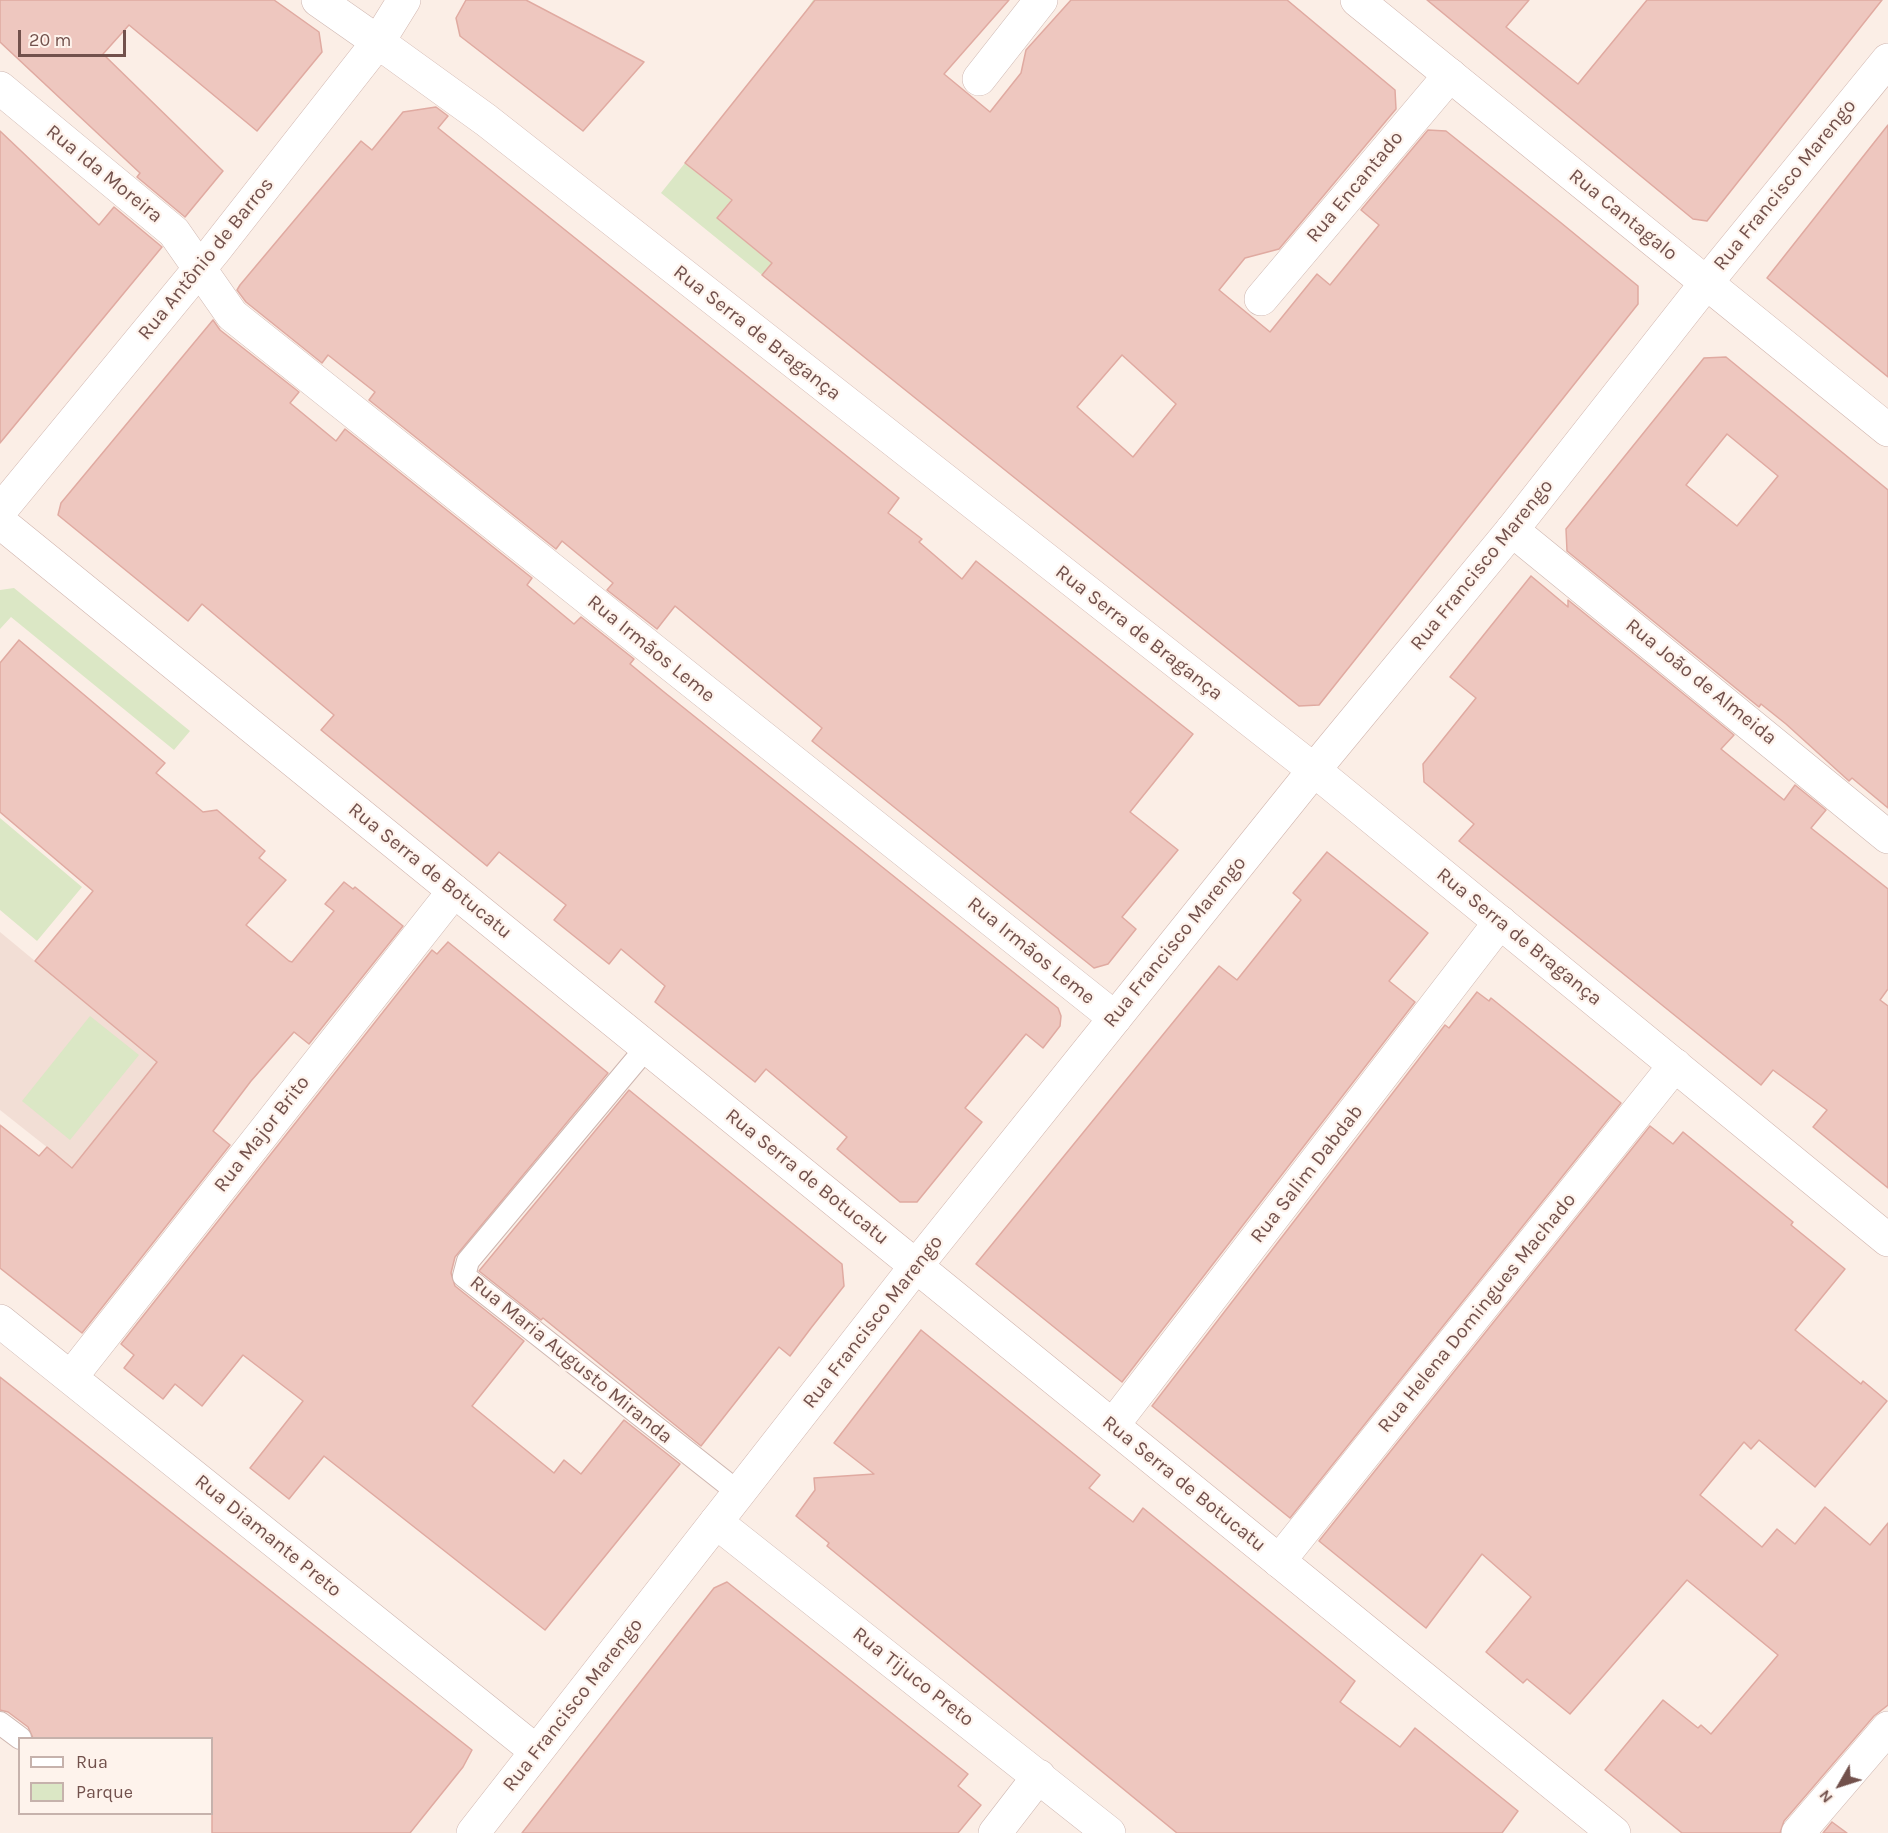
<!DOCTYPE html>
<meta charset="utf-8">
<style>
body{margin:0}
#map{position:relative;width:1888px;height:1833px;overflow:hidden;background:#fbeee6;font-family:Karla,sans-serif}
canvas{display:block}
.legend{position:absolute;left:18px;top:1737px;width:195px;height:78px;box-sizing:border-box;background:#fef3ec;border:2px solid #c6b2ac;margin:0;padding:8px 10px;list-style:none;font-size:18px;color:#72514c}
.legend li{display:flex;align-items:center;gap:12px;height:30px}
.legend b{width:30px;border:2px solid #c6b2ac}
.north{position:absolute;left:1810px;top:1755px;width:60px;height:60px;-webkit-text-stroke:4px #fef3ec;paint-order:stroke;rotate:231deg;font-size:16px;font-weight:700;line-height:24px;text-align:center;color:#72514c}
.north::after{content:'';display:block;margin:auto;width:21px;height:27px;background:#72514c;clip-path:polygon(50% 0,100% 100%,50% 72%,0 100%)}
.scale{position:absolute;left:18px;top:30px;width:108px;height:27px;box-sizing:border-box;border:3px solid #72514c;border-top:0;padding-left:8px;font-size:18px;line-height:21px;white-space:nowrap;color:#72514c;-webkit-text-stroke:4px #fef3ec;paint-order:stroke}
</style>
<div id="map">
<canvas width="1888" height="1833"></canvas>
<ul class="legend">
<li><b style="height:8px;background:#fff"></b>Rua</li>
<li><b style="height:16px;background:#dbe7c5"></b>Parque</li>
</ul>
<div class="north">N</div>
<div class="scale">20 m</div>
</div>
<script>
const c = document.querySelector('canvas').getContext('2d');
c.lineJoin = 'round';
function fillPath(path, color) { c.fillStyle = color; c.fill(path, 'evenodd'); }
const toPath = rows => new Path2D(rows.map(r => 'M' + r).join(''));
function strokePath(path, color, width, dash) { c.strokeStyle = color; c.lineWidth = width; c.lineCap = dash ? 'butt' : 'round'; c.setLineDash(dash || []); c.stroke(path); }
function drawText(font, color, halo, rows, align = 'center') {
  c.font = font + ' Karla,sans-serif'; c.lineWidth = 4.5; c.setLineDash([]); c.textBaseline = 'middle'; c.strokeStyle = halo; c.fillStyle = color; for (const [text, x, y, turn = 0] of rows) {
    c.save(); c.translate(x, y); c.rotate((+turn || 0) * Math.PI / 180); c.textAlign = isNaN(turn) ? turn : align; if (halo) c.strokeText(text, 0, 0); c.fillText(text, 0, 0); c.restore();
  }
}
fillPath(toPath([
 [0,932,157,1062,72,1167,0,1110]
]), '#f2ded5');
fillPath(toPath([
 [813,0,849,0,946,76,762,275,661,193,685,163,731,200,727,206,893,82,805,12],
 [14,588,190,731,174,750,11,617,0,629,0,590],
 [0,818,82,887,37,941,0,910],
 [90,1016,139,1055,70,1140,22,1101]
]), '#dbe7c5');
const building = toPath([
 [0,0,274,0,319,32,322,52,257,131,129,25,103,54,223,171,185,217,137,177,140,173,0,42,0,0],
 [466,0,526,0,644,62,583,131,460,36,456,18,466,0],
 [815,0,1009,0,944,74,990,112,1021,73,1026,50,1071,0,1287,0,1395,90,1396,109,1279,249,1245,258,1219,290,1270,332,1317,274,1330,285,1379,225,1361,210,1428,130,1446,131,1560,222,1638,286,1638,304,1319,705,1299,706,762,275,772,263,717,218,732,200,685,163,815,0],
 [1122,355,1176,404,1133,457,1077,407,1122,355],
 [1427,0,1529,0,1506,27,1578,84,1647,0,1882,0,1707,221,1693,219,1427,0],
 [436,107,448,116,438,128,899,498,888,513,922,539,919,542,962,579,976,561,1193,734,1130,812,1178,850,1122,917,1136,929,1108,964,1094,968,812,741,822,728,675,606,657,629,607,590,613,583,562,541,556,549,369,400,375,392,328,355,322,363,246,302,237,290,240,285,361,141,372,150,403,112,436,107],
 [1888,125,1888,377,1767,278,1888,125],
 [0,131,99,225,114,207,162,247,0,443,0,131],
 [213,320,220,330,299,392,290,403,336,441,345,429,532,578,527,585,574,624,581,617,634,659,630,664,664,692,1058,1008,1061,1016,1060,1026,1043,1048,1026,1034,965,1108,982,1122,917,1202,900,1202,837,1149,847,1137,766,1069,755,1082,655,1002,665,986,621,949,609,964,554,920,566,905,499,852,487,866,321,730,334,715,202,604,188,621,58,515,61,503,213,320],
 [1726,357,1888,490,1888,808,1852,778,1849,781,1786,724,1761,704,1759,707,1567,551,1566,529,1704,358,1726,357],
 [1727,434,1778,476,1737,526,1686,485,1727,434],
 [1531,576,1568,607,1568,600,1734,735,1721,749,1784,800,1795,785,1826,810,1811,828,1888,889,1888,989,1880,1000,1888,1006,1888,1188,1813,1127,1827,1110,1773,1070,1761,1085,1459,841,1474,824,1424,782,1423,764,1476,698,1450,677,1531,576],
 [19,640,165,763,156,773,203,812,217,810,265,851,259,858,286,880,246,925,289,961,292,962,334,911,325,904,344,882,353,889,355,887,403,926,309,1044,294,1032,251,1081,213,1131,230,1145,82,1333,0,1268,0,1125,39,1156,47,1147,72,1168,157,1062,35,961,93,891,0,812,0,663,19,640],
 [1327,852,1428,933,1389,981,1415,1002,1122,1382,976,1264,1219,966,1237,980,1301,900,1293,893,1327,852],
 [448,942,608,1073,455,1257,451,1273,455,1286,524,1341,472,1406,554,1473,564,1460,581,1474,624,1420,680,1464,545,1630,324,1456,289,1499,250,1468,303,1401,243,1355,202,1406,175,1384,163,1399,124,1368,134,1355,121,1344,432,950,437,954,448,942],
 [1477,992,1489,1001,1491,998,1621,1103,1290,1518,1152,1406,1445,1025,1449,1028,1477,992],
 [629,1090,842,1264,844,1286,811,1328,790,1356,779,1347,701,1446,543,1318,541,1320,479,1271,629,1090],
 [1650,1126,1673,1144,1683,1132,1793,1222,1791,1225,1845,1269,1795,1330,1861,1384,1863,1381,1887,1401,1815,1487,1759,1440,1751,1449,1744,1442,1700,1495,1762,1547,1777,1529,1795,1544,1825,1507,1870,1545,1888,1523,1888,1705,1874,1716,1784,1821,1780,1833,1682,1833,1605,1770,1663,1700,1698,1728,1701,1725,1711,1734,1778,1655,1687,1580,1570,1714,1527,1679,1523,1683,1486,1652,1531,1597,1482,1554,1426,1628,1319,1541,1650,1126],
 [921,1330,1100,1475,1089,1488,1133,1522,1143,1508,1355,1681,1340,1702,1400,1747,1415,1728,1518,1811,1502,1833,1177,1833,827,1546,829,1543,796,1516,815,1490,814,1478,874,1474,834,1443,921,1330],
 [0,1377,472,1750,463,1767,410,1833,212,1833,212,1738,33,1738,28,1727,8,1712,0,1710,0,1377],
 [727,1582,968,1774,958,1786,981,1805,958,1833,522,1833,714,1588,727,1582],
 [1832,1822,1847,1833,1823,1833,1832,1822]
]);
fillPath(building, '#eec7bf');
strokePath(building, '#e0aaa1', 1.5);
const lane = toPath([
 [647,1047,468,1261,464,1276,739,1493],
 [0,1723,20,1738]
]);
const street = toPath([
 [318,0,378,42],
 [979,79,1041,0],
 [0,88,174,232,232,315,1115,1018],
 [1261,299,1450,75],
 [1512,530,1888,837],
 [0,1321,536,1751],
 [71,1377,454,891],
 [1113,1425,1500,922],
 [716,1522,1109,1833],
 [1279,1561,1675,1065],
 [995,1833,1039,1776],
 [1798,1833,1888,1728]
]);
const secondary = toPath([
 [1357,0,1888,430],
 [378,42,486,120,1314,770,1888,1240],
 [0,511,214,251,378,42,404,0],
 [0,522,1614,1833],
 [473,1833,916,1266,1314,770,1512,530,1707,282,1888,60]
]);
strokePath(lane, '#ceb6b0', 24);
strokePath(street, '#ceb6b0', 34);
strokePath(secondary, '#d0b4ad', 34);
strokePath(lane, '#fff', 22);
strokePath(street, '#fff', 33);
strokePath(secondary, '#fff', 33);
drawText('20px', '#72514c', '#fef3ec', [
 ["Rua Ida Moreira",104,174,39],
 ["Rua Francisco Marengo",1785,185,-51],
 ["Rua Encantado",1355,187,-50],
 ["Rua Cantagalo",1623,215,39],
 ["Rua Antônio de Barros",206,259,-51],
 ["Rua Serra de Bragança",757,333,38],
 ["Rua Francisco Marengo",1482,565,-51],
 ["Rua Serra de Bragança",1139,633,38],
 ["Rua Irmãos Leme",651,649,39],
 ["Rua João de Almeida",1701,682,39],
 ["Rua Serra de Botucatu",430,871,39],
 ["Rua Serra de Bragança",1519,937,39],
 ["Rua Francisco Marengo",1175,942,-51],
 ["Rua Irmãos Leme",1031,951,39],
 ["Rua Major Brito",262,1134,-52],
 ["Rua Salim Dabdab",1307,1174,-52],
 ["Rua Serra de Botucatu",807,1177,39],
 ["Rua Helena Domingues Machado",1477,1313,-51],
 ["Rua Francisco Marengo",873,1322,-52],
 ["Rua Maria Augusto Miranda",571,1360,39],
 ["Rua Serra de Botucatu",1184,1484,39],
 ["Rua Diamante Preto",268,1536,39],
 ["Rua Tijuco Preto",913,1677,38],
 ["Rua Francisco Marengo",573,1705,-52]
]);
</script>
